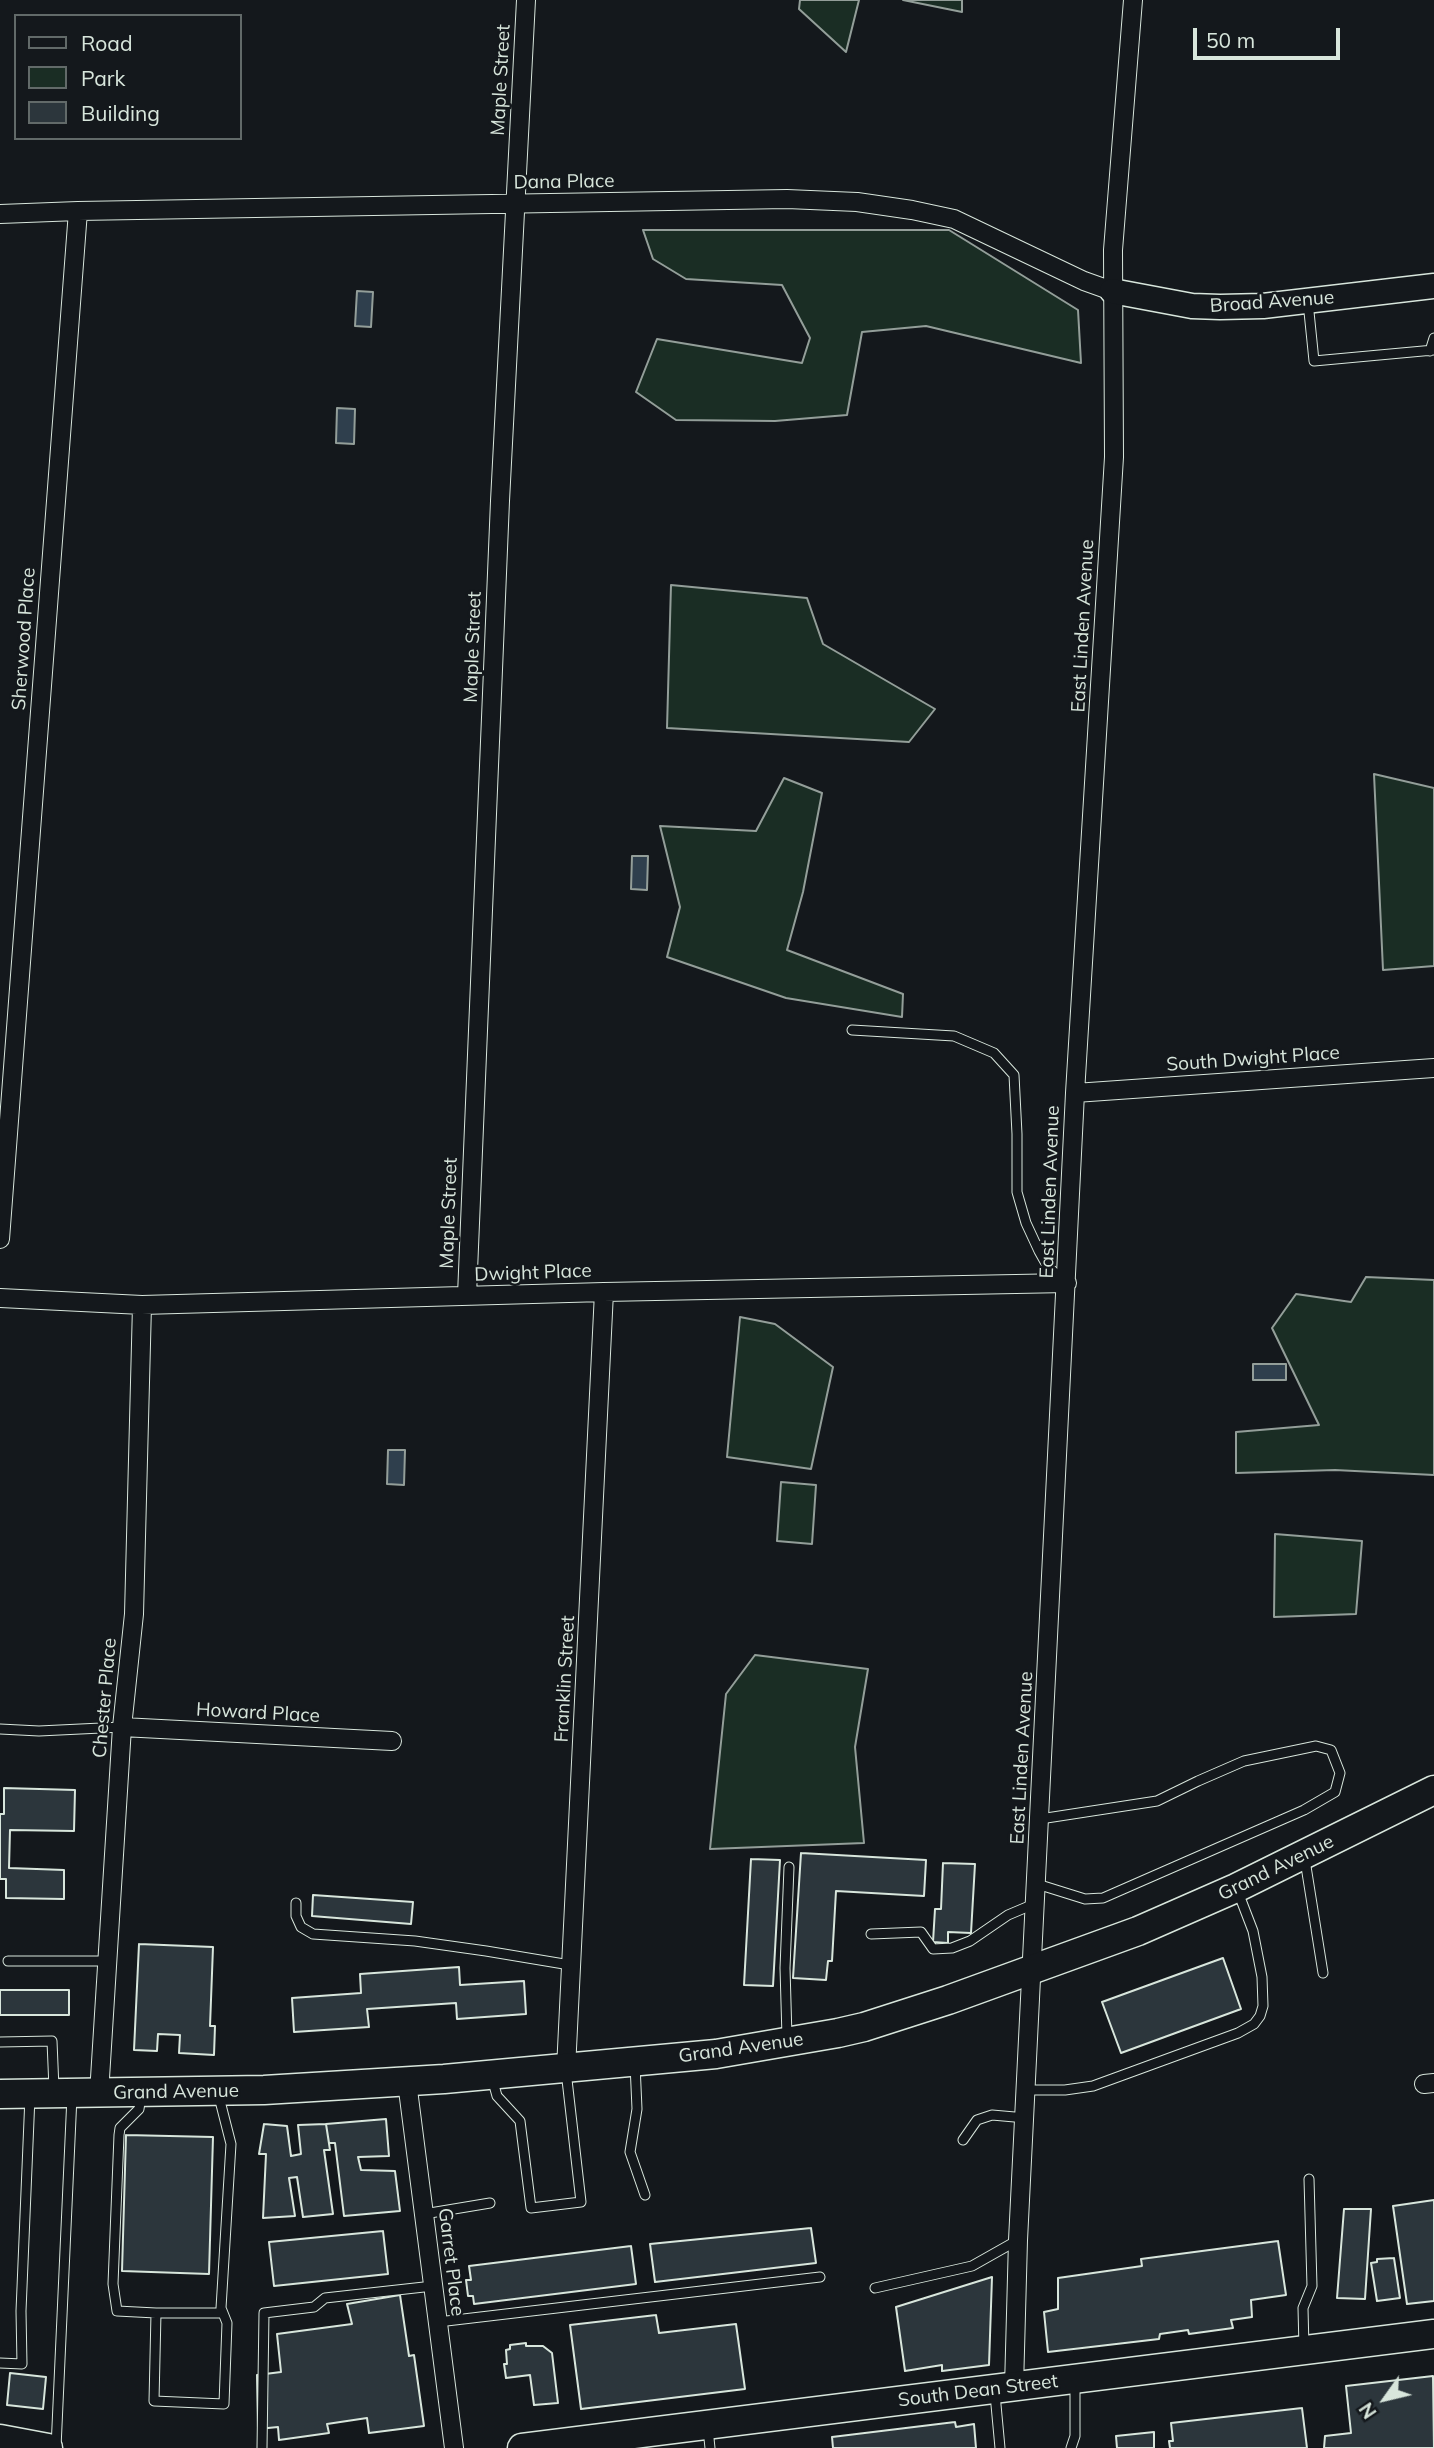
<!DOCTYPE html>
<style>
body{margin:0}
#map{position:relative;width:1434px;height:2448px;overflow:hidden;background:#14181c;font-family:Mulish,sans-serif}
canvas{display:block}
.legend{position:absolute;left:14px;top:14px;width:228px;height:126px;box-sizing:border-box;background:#14181c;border:2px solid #626a69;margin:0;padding:9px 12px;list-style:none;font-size:21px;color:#d8e6dc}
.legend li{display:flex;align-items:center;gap:14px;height:35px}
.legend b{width:35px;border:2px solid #626a69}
.north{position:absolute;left:1350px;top:2364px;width:70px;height:70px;-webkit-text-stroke:5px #14181c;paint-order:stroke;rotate:236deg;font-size:19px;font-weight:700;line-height:28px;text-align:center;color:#d8e6dc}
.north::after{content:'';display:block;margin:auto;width:24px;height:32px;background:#d8e6dc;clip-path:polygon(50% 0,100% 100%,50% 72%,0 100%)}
.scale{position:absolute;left:1193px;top:28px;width:147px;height:32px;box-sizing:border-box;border:4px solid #d8e6dc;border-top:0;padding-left:9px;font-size:21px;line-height:24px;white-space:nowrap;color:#d8e6dc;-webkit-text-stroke:5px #14181c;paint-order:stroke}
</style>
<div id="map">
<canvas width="1434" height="2448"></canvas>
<ul class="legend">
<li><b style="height:9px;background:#14181c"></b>Road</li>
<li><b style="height:19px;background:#1a2d24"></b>Park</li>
<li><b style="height:19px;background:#2c363c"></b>Building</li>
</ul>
<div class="north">N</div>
<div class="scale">50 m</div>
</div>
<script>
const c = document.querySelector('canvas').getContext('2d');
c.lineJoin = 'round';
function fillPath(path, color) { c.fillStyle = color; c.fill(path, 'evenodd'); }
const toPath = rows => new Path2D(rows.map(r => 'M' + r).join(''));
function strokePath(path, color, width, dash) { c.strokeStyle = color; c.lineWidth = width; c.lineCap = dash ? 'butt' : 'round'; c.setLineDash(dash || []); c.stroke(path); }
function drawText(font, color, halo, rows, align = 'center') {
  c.font = font + ' Mulish,sans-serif'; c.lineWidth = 5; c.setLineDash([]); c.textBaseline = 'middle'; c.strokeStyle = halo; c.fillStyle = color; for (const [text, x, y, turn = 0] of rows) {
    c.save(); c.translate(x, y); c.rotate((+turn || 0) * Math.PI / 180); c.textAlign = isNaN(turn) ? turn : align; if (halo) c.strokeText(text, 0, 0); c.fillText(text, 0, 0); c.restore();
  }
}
const green = toPath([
 [800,0,859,0,846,52,799,9,800,0],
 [903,0,962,0,962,12,903,0],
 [643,230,949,230,1078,310,1081,363,926,326,862,332,847,415,775,421,676,420,636,392,657,339,802,363,810,338,782,285,686,279,653,259,643,230],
 [671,585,807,598,823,644,935,709,909,742,667,728,671,585],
 [1374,774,1434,788,1434,966,1383,970,1374,774],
 [784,778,822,793,803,892,787,950,903,994,902,1017,786,998,667,957,680,907,660,826,756,831,784,778],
 [1366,1277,1434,1280,1434,1475,1335,1470,1236,1473,1236,1432,1319,1425,1272,1328,1296,1294,1351,1302,1366,1277],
 [740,1317,775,1324,833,1367,811,1469,727,1457,740,1317],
 [781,1482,816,1485,812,1544,777,1541,781,1482],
 [1275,1534,1362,1541,1356,1614,1274,1617,1275,1534],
 [755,1655,868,1669,855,1747,864,1843,710,1849,726,1694,755,1655]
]);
fillPath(green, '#1a2d24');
strokePath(green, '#939e99', 2);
const water = toPath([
 [357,291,373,292,371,327,355,326,357,291],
 [337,408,355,409,354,444,336,443,337,408],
 [632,856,648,856,647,890,631,889,632,856],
 [1253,1364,1286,1364,1286,1380,1253,1380,1253,1364],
 [388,1450,405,1450,404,1485,387,1484,388,1450]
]);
fillPath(water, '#2f3f4d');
strokePath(water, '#939e99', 2);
const building = toPath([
 [4,1788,75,1790,74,1831,10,1830,9,1868,64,1870,64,1899,6,1898,6,1879,0,1879,0,1814,4,1814,4,1788],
 [801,1853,926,1860,924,1896,836,1891,832,1961,828,1961,826,1980,793,1978,801,1853],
 [751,1859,780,1860,773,1986,744,1985,751,1859],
 [943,1863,975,1864,971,1933,948,1932,948,1943,933,1942,935,1909,941,1909,943,1863],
 [313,1895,413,1902,411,1924,312,1916,313,1895],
 [139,1944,213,1947,210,2026,215,2026,214,2055,179,2053,180,2035,158,2034,157,2051,134,2050,139,1944],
 [1223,1958,1241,2009,1121,2053,1102,2002,1223,1958],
 [459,1967,460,1985,524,1981,526,2014,457,2019,456,2003,367,2009,369,2027,294,2032,292,1998,361,1993,360,1974,459,1967],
 [0,1990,69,1990,69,2015,0,2015,0,1990],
 [386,2119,389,2156,358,2157,361,2170,395,2171,400,2211,344,2216,335,2143,329,2143,326,2124,386,2119],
 [264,2124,287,2126,291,2156,301,2154,298,2125,326,2124,330,2150,324,2150,333,2214,303,2217,297,2177,289,2178,295,2216,263,2218,266,2154,259,2154,264,2124],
 [126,2135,213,2137,209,2274,122,2271,126,2135],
 [1434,2200,1434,2301,1407,2304,1393,2206,1434,2200],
 [1344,2209,1371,2209,1365,2299,1337,2298,1344,2209],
 [811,2228,816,2263,655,2282,650,2244,811,2228],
 [383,2231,388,2274,274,2286,269,2242,383,2231],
 [1278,2241,1286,2295,1251,2300,1252,2317,1231,2320,1233,2328,1189,2334,1188,2330,1160,2334,1159,2339,1048,2352,1044,2312,1058,2309,1058,2278,1142,2266,1141,2259,1278,2241],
 [631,2246,636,2284,474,2304,473,2296,468,2296,466,2280,471,2280,469,2266,631,2246],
 [1394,2258,1400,2298,1377,2301,1371,2263,1377,2262,1377,2259,1394,2258],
 [992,2277,989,2365,942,2371,942,2365,905,2371,896,2307,992,2277],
 [400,2295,409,2356,414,2355,424,2426,369,2433,367,2418,327,2424,329,2433,279,2440,278,2427,258,2429,257,2375,281,2372,277,2334,352,2324,347,2304,400,2295],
 [656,2315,659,2333,736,2324,745,2389,581,2409,570,2325,656,2315],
 [526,2343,526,2346,543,2346,552,2353,558,2403,534,2405,530,2375,506,2378,504,2364,507,2364,506,2350,510,2349,510,2345,526,2343],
 [10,2373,46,2377,43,2409,7,2405,10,2373],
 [1433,2376,1434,2448,1324,2448,1325,2436,1351,2433,1346,2386,1433,2376],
 [1302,2408,1307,2448,1170,2448,1169,2441,1173,2441,1171,2423,1302,2408],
 [955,2422,956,2427,974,2424,976,2448,833,2448,832,2437,955,2422],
 [1154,2432,1154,2448,1117,2448,1116,2436,1154,2432]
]);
fillPath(building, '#2c363c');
strokePath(building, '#d8e6dc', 2);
const lane = toPath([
 [1308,302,1314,361,1434,350],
 [1430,351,1434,338],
 [852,1030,954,1036,994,1053,1014,1075,1017,1134,1017,1192,1026,1223,1039,1251,1048,1267,1066,1282],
 [0,1729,39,1731,122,1727],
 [1305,1860,1323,1973],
 [1037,1884,1085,1899,1103,1898,1304,1810,1335,1792,1340,1773,1331,1750,1316,1746,1244,1761,1198,1781,1157,1801,1040,1819],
 [296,1903,296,1916,301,1927,313,1934,415,1941,486,1951,570,1965],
 [871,1934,921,1932,933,1949,952,1948,970,1941,1008,1915,1034,1904],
 [8,1961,107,1961],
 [787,2037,785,1968,789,1867],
 [0,2042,52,2041,54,2089],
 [635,2064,637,2109,630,2152,645,2195],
 [492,2078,497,2096,520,2121,531,2208,581,2202,566,2071],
 [1027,2090,1065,2090,1093,2086,1238,2033,1254,2024,1260,2016,1263,2006,1262,1977,1253,1931,1238,1892],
 [218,2093,231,2144,221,2308,227,2323,224,2404,154,2401,156,2313,223,2313],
 [141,2095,139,2109,120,2128,119,2135,113,2284,117,2311,156,2313],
 [963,2140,977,2120,992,2115,1026,2118],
 [424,2214,490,2203],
 [875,2288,972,2266,1018,2240],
 [438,2322,820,2277],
 [1304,2348,1303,2308,1312,2286,1309,2179],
 [0,2363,22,2364,21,2311,30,2096],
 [995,2394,1000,2448],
 [708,2429,710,2448],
 [56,2448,72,2096],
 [262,2448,264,2313,314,2307,325,2298,433,2286],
 [1071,2448,1075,2436,1075,2381]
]);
const street = toPath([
 [0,214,78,211,787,199,857,202,912,210,954,219,1084,281,1112,291],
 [1075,1093,1434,1068],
 [0,1239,78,211],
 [467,1295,500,501,526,0],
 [0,1298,142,1305,604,1292,1067,1283],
 [122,1727,392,1741],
 [566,2069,604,1292],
 [407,2082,454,2448],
 [1424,2084,1434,2083],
 [99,2094,122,1727,134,1614,142,1305],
 [1014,2387,1018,2240,1075,1093,1114,457,1113,250,1133,0]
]);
const secondary = toPath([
 [1112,291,1192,306,1220,307,1263,306,1434,286]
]);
const primary = toPath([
 [0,2094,264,2090,444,2079,716,2054,838,2033,864,2027,948,2000,1138,1931,1236,1888,1434,1790],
 [0,2439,48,2448],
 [522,2448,1434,2334]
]);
strokePath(lane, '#d8e6dc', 11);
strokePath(street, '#d8e6dc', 20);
strokePath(secondary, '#d8e6dc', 27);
strokePath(primary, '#d8e6dc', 31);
strokePath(lane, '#14181c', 9);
strokePath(street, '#14181c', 18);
strokePath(secondary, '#14181c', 24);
strokePath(primary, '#14181c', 28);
drawText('19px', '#d8e6dc', '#14181c', [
 ["Maple Street",501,80,-87],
 ["Dana Place",564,182,-1],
 ["Broad Avenue",1272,302,-4],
 ["East Linden Avenue",1083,626,-87],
 ["Sherwood Place",24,639,-86],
 ["Maple Street",473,647,-88],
 ["South Dwight Place",1253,1059,-4],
 ["East Linden Avenue",1050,1192,-88],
 ["Maple Street",449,1213,-88],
 ["Dwight Place",533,1273,-2],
 ["Franklin Street",565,1679,-87],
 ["Chester Place",105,1698,-85],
 ["Howard Place",258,1713,3],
 ["East Linden Avenue",1022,1758,-87],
 ["Grand Avenue",1276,1868,-26],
 ["Grand Avenue",741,2048,-8],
 ["Grand Avenue",176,2092,-1],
 ["Garret Place",451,2262,83],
 ["South Dean Street",978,2391,-7]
]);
</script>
